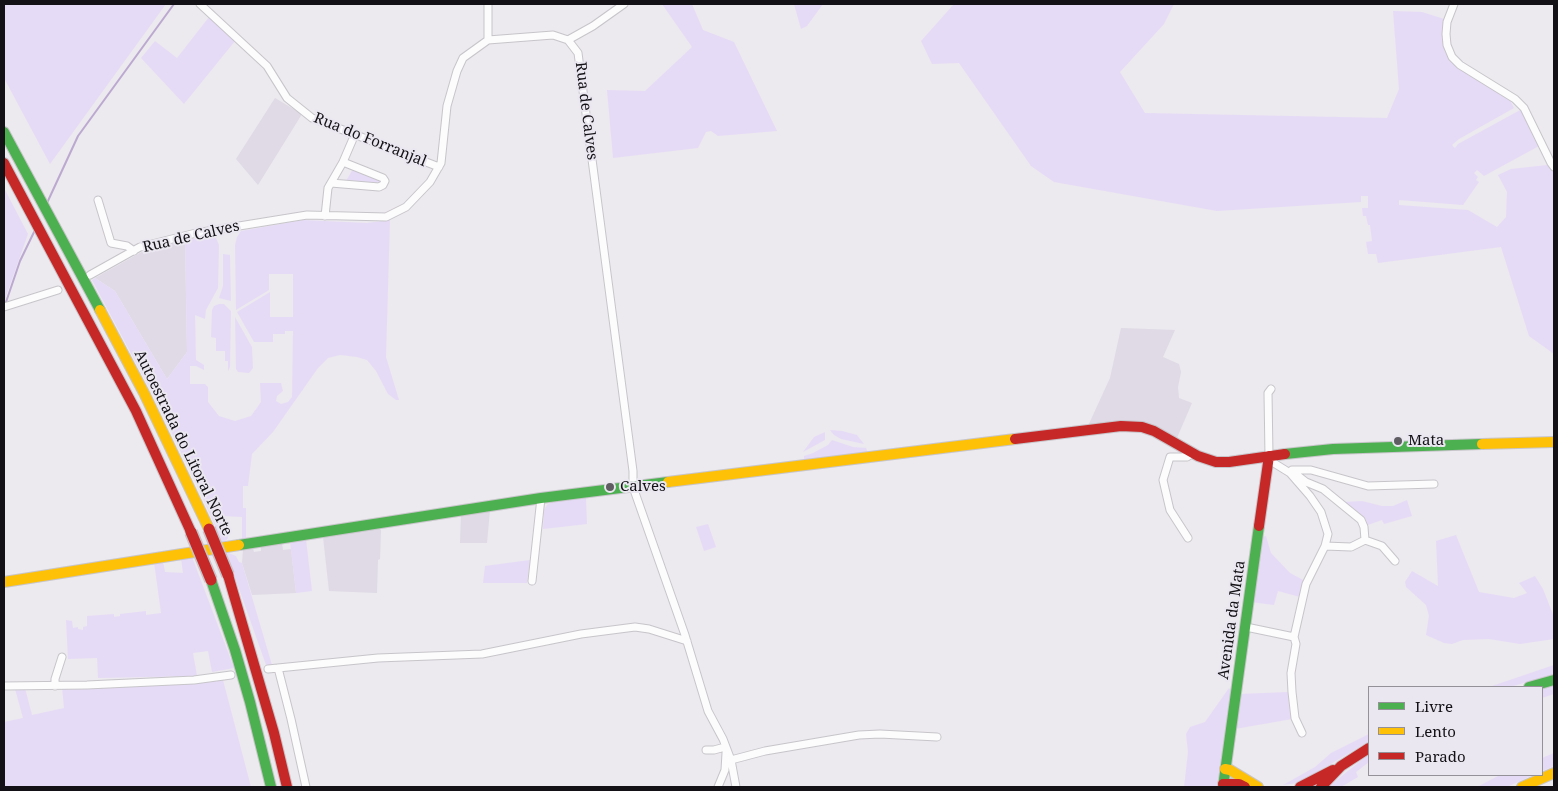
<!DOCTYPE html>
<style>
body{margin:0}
#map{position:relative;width:1558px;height:791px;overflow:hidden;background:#ece9ef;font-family:"Noto Serif",serif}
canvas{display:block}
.frame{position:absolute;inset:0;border:5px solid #131115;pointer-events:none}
.legend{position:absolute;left:1368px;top:686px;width:175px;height:90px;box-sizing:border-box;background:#ebe7f1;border:1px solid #959199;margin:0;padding:6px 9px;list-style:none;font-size:15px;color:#131115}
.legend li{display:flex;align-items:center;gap:10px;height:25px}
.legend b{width:25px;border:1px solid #959199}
</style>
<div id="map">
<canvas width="1558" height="791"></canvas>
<div class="frame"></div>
<ul class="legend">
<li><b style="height:6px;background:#4caf50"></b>Livre</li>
<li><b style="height:6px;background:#ffc107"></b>Lento</li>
<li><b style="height:6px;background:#c62828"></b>Parado</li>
</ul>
</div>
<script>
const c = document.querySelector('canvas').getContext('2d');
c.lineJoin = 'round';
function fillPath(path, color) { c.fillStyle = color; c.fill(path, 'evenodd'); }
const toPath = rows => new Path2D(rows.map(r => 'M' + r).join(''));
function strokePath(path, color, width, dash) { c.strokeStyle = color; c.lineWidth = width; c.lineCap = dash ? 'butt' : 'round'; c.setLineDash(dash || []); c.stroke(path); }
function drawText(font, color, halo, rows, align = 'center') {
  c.font = font + ' "Noto Serif",serif'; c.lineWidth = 4; c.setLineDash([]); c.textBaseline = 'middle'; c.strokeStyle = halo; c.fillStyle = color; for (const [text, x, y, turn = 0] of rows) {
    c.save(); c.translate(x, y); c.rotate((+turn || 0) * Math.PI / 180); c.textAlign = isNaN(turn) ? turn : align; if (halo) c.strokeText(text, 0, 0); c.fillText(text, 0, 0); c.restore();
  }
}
fillPath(toPath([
 [275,98,302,114,258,185,236,159],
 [185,240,187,352,167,379,115,291,95,278,147,249],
 [1121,328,1175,330,1163,357,1179,364,1181,372,1178,387,1179,398,1192,403,1176,440,1148,426,1088,426,1110,378],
 [490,510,487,543,460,543,461,515],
 [378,528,381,530,380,559,378,560,377,593,329,591,323,537],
 [282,543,283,550,291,549,296,593,252,595,242,563,243,550,253,548,254,552,261,551,261,547]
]), '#dfdae5');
fillPath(toPath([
 [4,4,166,4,50,164,4,78],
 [662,4,692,4,703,30,734,42,777,131,718,136,711,131,706,132,698,148,613,158,607,90,645,91,692,47],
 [794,4,823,4,807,26,801,29],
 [954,4,1174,4,1164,24,1120,72,1145,113,1387,118,1399,89,1393,11,1422,12,1444,19,1443,40,1445,52,1450,60,1509,98,1514,108,1459,139,1452,145,1455,148,1458,144,1522,109,1539,146,1484,176,1477,170,1474,173,1478,177,1476,180,1479,182,1463,205,1399,200,1399,205,1468,210,1497,227,1506,217,1507,192,1498,175,1511,169,1547,165,1554,172,1554,354,1529,336,1501,247,1378,263,1376,254,1368,254,1366,242,1372,241,1370,225,1368,225,1366,216,1363,216,1362,208,1368,208,1368,196,1361,196,1361,202,1217,211,1054,182,1031,166,959,63,932,64,921,41],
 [209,17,235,41,184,104,141,58,155,41,177,58],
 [353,169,380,180,380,182,378,184,346,181],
 [4,188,28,234,4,302],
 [303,220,367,223,390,220,386,357,399,400,396,400,388,394,376,371,367,360,357,357,340,355,328,358,318,368,273,432,252,454,248,486,243,486,243,508,246,508,246,540,242,540,242,517,222,516,228,538,223,544,200,492,160,408,92,280,95,278,115,291,167,379,187,352,185,240,210,235,216,238,219,245,218,288,206,310,205,319,195,315,196,360,204,365,204,370,196,366,190,366,190,384,205,384,208,387,208,402,219,416,235,421,251,416,261,402,260,383,281,383,283,391,277,396,276,401,281,404,288,402,292,397,293,331,285,331,285,334,273,334,273,342,254,342,237,312,270,292,270,317,293,317,293,274,269,274,269,290,236,310,235,245,237,237,241,231],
 [223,254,230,255,231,301,219,298,223,286],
 [219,304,224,304,231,311,230,367,228,371,228,361,225,361,225,351,216,351,216,338,211,337,212,310,214,306],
 [235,317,252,347,253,368,249,373,238,372,236,369],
 [830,430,842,431,857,435,864,444,841,439,834,435],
 [825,432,825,440,803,452,814,437],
 [832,440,853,447,866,448,868,453,804,461,804,456,813,453,828,445],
 [586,498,587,524,543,529,544,510,547,505,551,502],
 [1407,500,1412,516,1384,524,1382,520,1365,526,1344,502,1362,501,1382,506,1393,506],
 [708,524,716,547,704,551,696,527],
 [1456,535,1479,592,1514,598,1527,593,1519,583,1535,576,1543,589,1554,617,1554,639,1520,644,1489,639,1463,640,1452,644,1444,643,1426,635,1429,616,1426,605,1406,587,1405,582,1412,571,1438,586,1436,541],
 [1266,536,1271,553,1290,573,1305,581,1300,597,1278,591,1274,605,1251,602,1260,537],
 [306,539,312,591,296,593,290,542],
 [226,552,236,556,239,562,242,563,272,665,266,665],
 [192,557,234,668,212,672,208,651,193,653,197,676,98,678,97,658,68,659,66,620,72,621,73,628,78,627,78,629,83,630,83,627,87,626,87,616,114,614,114,617,120,616,120,614,146,611,146,615,161,613,154,562,163,561,165,572,183,573,181,558],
 [530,560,527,583,483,583,485,566],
 [1554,665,1554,674,1510,687,1489,687],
 [223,680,251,787,4,787,4,722,23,718,15,689,25,688,32,715,64,708,62,687],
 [1554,686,1554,694,1542,698,1542,689],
 [1229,688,1233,692,1220,787,1184,787,1188,752,1186,734,1190,727,1205,722],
 [1289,692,1292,719,1235,729,1239,694],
 [1369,734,1369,741,1311,776,1298,783,1283,785,1315,767,1331,753],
 [1554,753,1554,766,1542,771,1542,758],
 [1369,754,1369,762,1356,772,1358,777,1341,787,1328,787],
 [1500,775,1533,775,1507,787,1477,787]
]), '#e6dbf6');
strokePath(toPath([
 [47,203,78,136,174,4],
 [5,305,20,261,35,230]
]), '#bba9d0', 2);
const street = toPath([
 [200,4,267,66,287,98,312,118,439,167],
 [488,4,488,40],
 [1454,4,1447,22,1446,34,1447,45,1452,57,1460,65,1515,99,1524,108,1551,163,1554,167],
 [568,40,593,26,624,4],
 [331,183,379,187,383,185,385,181,383,178,343,162],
 [98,200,111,243,127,246,134,251],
 [325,216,328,188,343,162,355,134],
 [90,275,140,247,196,233,307,215,386,217,406,207,430,182,441,163,447,106,457,71,463,58,488,40,553,35,568,40,578,53,633,471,633,487,685,635,708,711,723,739,731,760,736,787],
 [4,307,58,290],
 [1269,456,1268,393,1271,389],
 [1269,460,1290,473,1310,496,1321,512,1328,534,1325,546,1306,584,1294,637],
 [1292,470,1311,470,1368,486,1434,484],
 [1297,475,1306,482,1323,489,1361,520,1364,527,1365,540],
 [1188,538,1170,510,1163,480,1170,457,1187,457,1193,453],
 [1365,540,1382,546,1395,561],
 [1325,546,1351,547,1365,540],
 [532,581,541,498],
 [1246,627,1294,637],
 [1294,637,1296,644,1291,673,1292,692,1295,718,1302,733],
 [278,668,291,719,306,787],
 [268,669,378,658,482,654,581,634,635,627,649,629,687,641],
 [4,686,87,685,194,680,231,675],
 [55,686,55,679,62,657],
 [706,750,714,750,725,747],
 [731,760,765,751,859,735,880,734,937,737],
 [718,787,725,770,726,753]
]);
const fast = toPath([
 [4,132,100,310],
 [1285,454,1333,449,1482,444],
 [239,545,541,498,668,482],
 [211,580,235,650,250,702,271,787],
 [1529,687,1554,680],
 [1223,787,1259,526]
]);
const slow = toPath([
 [100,310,144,393,209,529],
 [1482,444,1554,442],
 [668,482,1015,439],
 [4,582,239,545],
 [1225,769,1230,770,1258,787],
 [1522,787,1554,773]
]);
const jam = toPath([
 [4,163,136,411,191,532],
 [1015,439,1121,426,1142,427,1154,431,1198,456,1216,462,1229,462,1285,454],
 [1259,526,1269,456],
 [228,575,274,733,287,787],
 [1223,784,1239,784,1245,787],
 [1300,787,1333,770],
 [1321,787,1341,766,1369,748]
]);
strokePath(street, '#c7c5c9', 9);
strokePath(fast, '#c7c5c9', 12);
strokePath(slow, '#c7c5c9', 12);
strokePath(jam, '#c7c5c9', 12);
strokePath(street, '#fcfcfd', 7);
strokePath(fast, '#4caf50', 10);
strokePath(slow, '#ffc107', 10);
strokePath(jam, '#c62828', 10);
const jamBridge = toPath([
 [209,529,228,575],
 [191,532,211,580]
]);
strokePath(jamBridge, '#c7c5c9', 14, []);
strokePath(jamBridge, '#c62828', 11);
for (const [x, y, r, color] of [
 [1398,441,5,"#5f5d61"],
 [610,487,5,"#5f5d61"]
]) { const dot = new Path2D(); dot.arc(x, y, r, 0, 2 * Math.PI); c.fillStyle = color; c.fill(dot); strokePath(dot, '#ebe7f1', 2); }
drawText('15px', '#131115', '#ebe7f1', [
 ["Rua de Calves",586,111,83],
 ["Rua do Forranjal",370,140,22],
 ["Rua de Calves",191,237,-13],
 ["Autoestrada do Litoral Norte",183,443,64],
 ["Avenida da Mata",1232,620,-82]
]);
drawText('15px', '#131115', '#ebe7f1', [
 ["Mata",1408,441],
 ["Calves",620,487]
], 'left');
</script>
